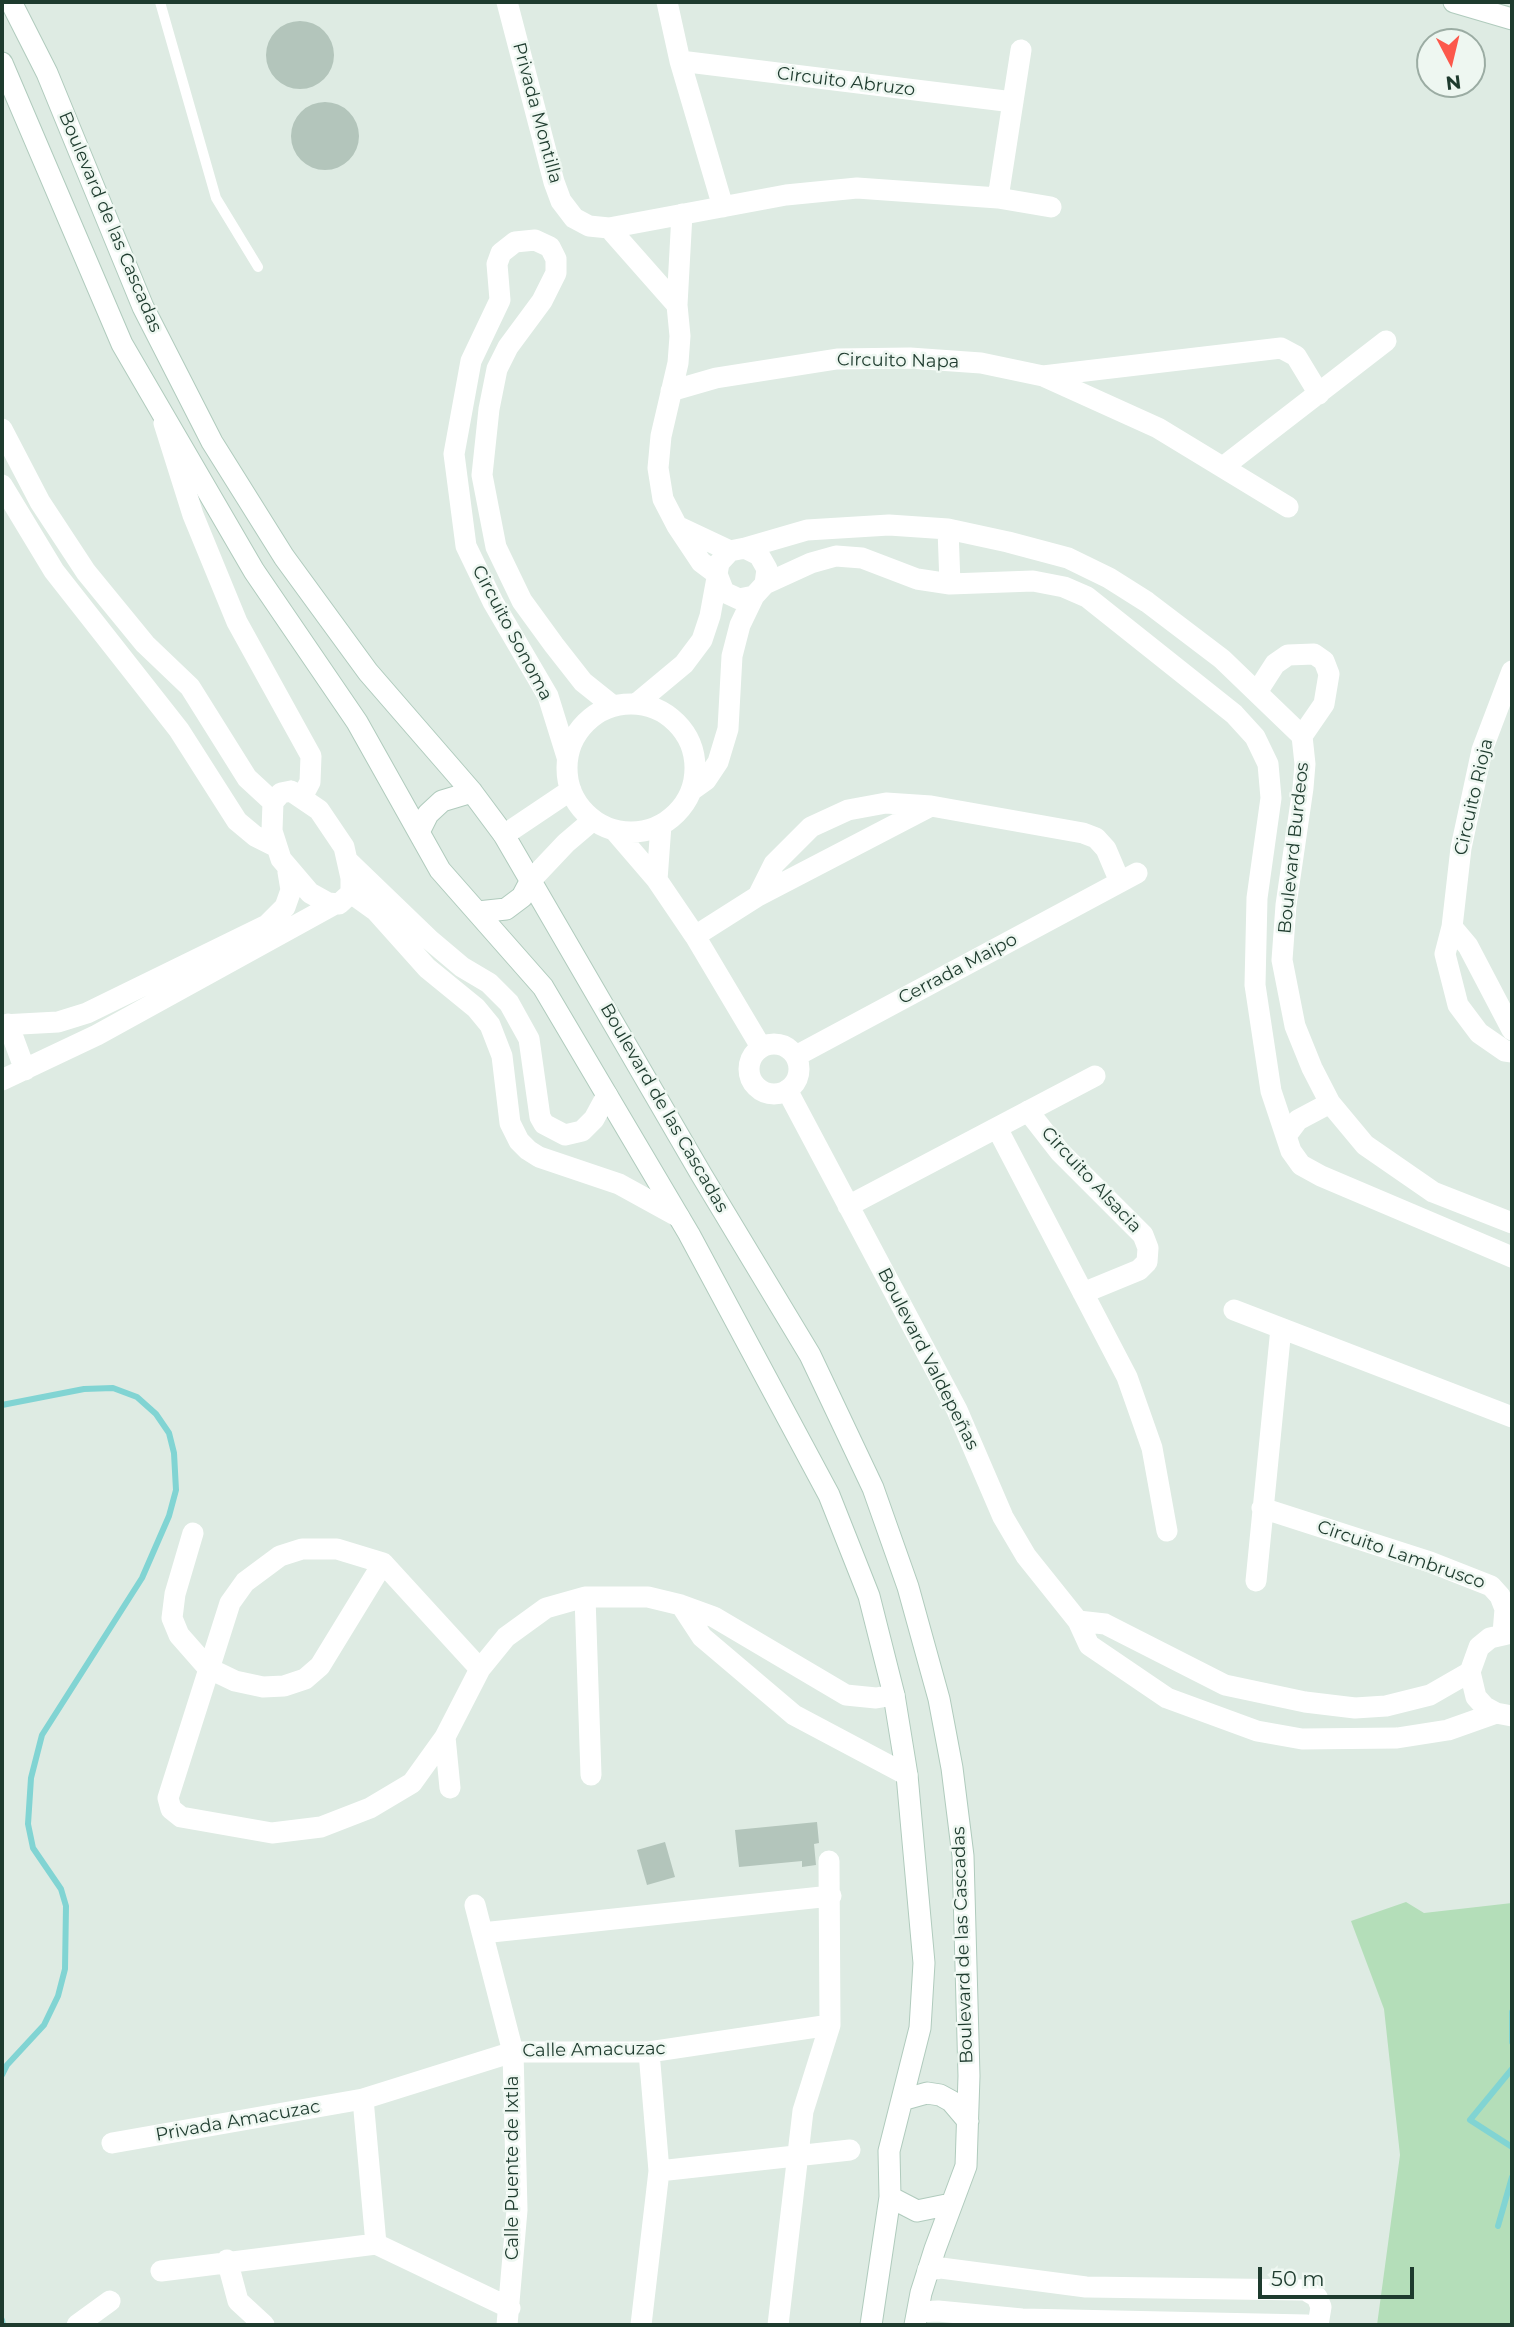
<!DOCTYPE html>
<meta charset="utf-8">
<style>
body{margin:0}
#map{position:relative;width:1514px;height:2327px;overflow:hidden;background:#deebe3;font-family:Montserrat,sans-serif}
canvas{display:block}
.frame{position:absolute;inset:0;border:4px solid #1e3b2e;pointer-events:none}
.north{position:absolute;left:1416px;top:28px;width:70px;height:70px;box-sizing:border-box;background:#eef7f1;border:2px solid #9baca3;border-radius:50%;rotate:173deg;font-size:19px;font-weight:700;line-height:28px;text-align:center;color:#1e3b2e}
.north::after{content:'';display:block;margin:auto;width:24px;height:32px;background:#fc584b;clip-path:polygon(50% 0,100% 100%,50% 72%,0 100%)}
.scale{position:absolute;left:1258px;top:2267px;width:156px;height:32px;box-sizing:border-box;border:4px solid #1e3b2e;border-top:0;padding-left:9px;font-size:21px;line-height:24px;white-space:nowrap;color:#1e3b2e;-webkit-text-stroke:5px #eef7f1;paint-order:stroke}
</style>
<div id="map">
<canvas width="1514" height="2327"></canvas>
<div class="frame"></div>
<div class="north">N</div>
<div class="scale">50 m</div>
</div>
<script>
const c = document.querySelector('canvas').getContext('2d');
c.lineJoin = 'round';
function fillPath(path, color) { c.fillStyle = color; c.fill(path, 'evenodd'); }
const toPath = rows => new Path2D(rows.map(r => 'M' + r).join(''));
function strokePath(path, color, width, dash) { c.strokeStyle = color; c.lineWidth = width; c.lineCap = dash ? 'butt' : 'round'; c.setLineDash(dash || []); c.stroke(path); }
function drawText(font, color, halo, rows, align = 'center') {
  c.font = font + ' Montserrat,sans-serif'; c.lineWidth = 5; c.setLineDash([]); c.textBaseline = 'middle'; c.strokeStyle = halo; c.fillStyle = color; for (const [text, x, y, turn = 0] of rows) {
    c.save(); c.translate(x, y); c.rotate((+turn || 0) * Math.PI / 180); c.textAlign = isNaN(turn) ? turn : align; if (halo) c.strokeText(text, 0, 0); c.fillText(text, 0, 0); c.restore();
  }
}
fillPath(toPath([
 [1406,1902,1424,1913,1512,1903,1512,2325,1377,2325,1400,2155,1384,2009,1351,1921]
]), '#b4deb9');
strokePath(toPath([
 [2,1405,84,1389,113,1388,137,1397,156,1414,169,1433,174,1453,176,1490,169,1516,142,1578,42,1735,31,1778,28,1824,33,1848,61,1889,66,1906,65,1969,58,1996,44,2025,7,2065,2,2075],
 [1512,2012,1512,2042],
 [1512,2069,1470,2120,1512,2147],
 [1498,2226,1512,2177],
 [2,2320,3,2325]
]), '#81d4d3', 6);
fillPath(toPath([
 '266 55a34 34 0 1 1 68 0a34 34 0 1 1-68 0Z',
 '291 136a34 34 0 1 1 68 0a34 34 0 1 1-68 0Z',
 [817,1822,819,1843,814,1844,816,1865,802,1867,802,1861,739,1867,735,1830],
 [665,1842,675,1877,647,1885,637,1850]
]), '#b3c5bb');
const secondary = toPath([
 [11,2,47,73,143,307,212,442,284,557,368,672,472,792,504,835,701,1174,810,1355,873,1488,908,1587,939,1699,952,1768,963,1856,969,2076,966,2166,935,2249,921,2293,915,2325],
 [1454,2,1512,19],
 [2,63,122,344,254,571,357,722,440,870,543,987,689,1234,829,1495,869,1596,894,1695,907,1775,924,1963,920,2028,889,2151,890,2197,871,2325],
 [419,832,428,814,442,801,472,792],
 [478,912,506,909,522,897,531,880],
 [902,2100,927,2093,940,2095,951,2101,968,2121],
 [890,2197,917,2211,951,2204]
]);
strokePath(secondary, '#b0cbbd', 23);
strokePath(toPath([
 [160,2,216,198,258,267]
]), '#fff', 10);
strokePath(toPath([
 [507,2,554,182,561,201,574,218,589,226,609,228,786,195,857,188,998,198,1051,207],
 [667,2,680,61,723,207],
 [680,61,1013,102],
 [998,198,1021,50],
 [682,214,677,305,680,336,678,363,661,436,658,468,663,499,677,526,701,562,717,574],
 [609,228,677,305],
 [1043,376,1281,348,1296,356,1319,394],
 [671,391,716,378,837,359,910,358,981,363,1043,376,1158,428,1288,507],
 [164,423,193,515,237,622,311,756,310,782,302,797],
 [2,429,40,502,86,572,145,644,190,687,247,778,273,802],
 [1223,467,1386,341],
 [2,485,54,571,179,730,237,821,255,836,275,846],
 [679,527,730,551],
 [948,529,950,584],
 [745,548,807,530,889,525,948,529,1008,542,1068,558,1109,578,1147,602,1222,659,1302,736,1305,764,1303,788,1286,905,1282,960,1295,1026,1312,1068,1330,1103,1365,1145,1433,1192,1512,1223],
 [765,584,811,563,836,556,862,558,917,579,950,584,1033,581,1064,587,1087,597,1234,714,1255,737,1268,764,1271,798,1257,898,1255,985,1271,1091,1291,1151,1301,1165,1321,1176,1512,1257],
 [1512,671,1482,750,1461,848,1452,927,1445,954,1458,1005,1479,1033,1505,1051,1512,1052],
 [1257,692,1275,664,1288,655,1314,654,1324,661,1329,674,1324,704,1302,736],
 [636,704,684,664,702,640,710,616,717,578],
 '567 768a64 64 0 1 1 128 0a64 64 0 1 1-128 0Z',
 [567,757,548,696,493,602,466,546,454,454,471,361,500,300,497,264,501,253,515,242,535,240,550,247,556,259,556,273,542,301,508,347,497,369,489,409,482,475,496,547,522,601,554,645,583,682,613,706],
 [692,790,706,780,718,762,728,729,732,656,740,625,754,596,765,584,767,569,759,555,745,548,730,551,719,563,717,574,724,592,739,599,754,596],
 [291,791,319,810,344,847,351,878,351,893,339,904,328,903,310,893,281,859,272,831,273,802,281,793,291,791],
 [614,830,657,880,695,936,761,1047],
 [504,835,571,790],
 [349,862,430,940,462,967,489,983,509,1003,529,1039,540,1117,544,1124,565,1135,582,1131,594,1119,607,1095],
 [531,880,566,843,593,820],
 [657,880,661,825],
 [351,893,376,911,427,968,476,1008,490,1025,502,1056,510,1123,519,1141,528,1150,539,1157,619,1184,679,1217],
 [758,896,931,806],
 [1452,927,1468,946,1512,1030],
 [695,936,758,896,774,864,811,827,848,810,886,803,931,806,1083,833,1096,838,1106,849,1120,882],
 [8,1024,25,1070],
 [2,1025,58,1022,87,1013,267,925,285,907,291,890,288,872],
 '749 1069a25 25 0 1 1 50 0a25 25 0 1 1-50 0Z',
 [796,1056,1137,873],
 [2,1080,97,1035,333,905],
 [787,1090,957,1410,1003,1517,1026,1556,1078,1621,1089,1645,1167,1698,1257,1731,1302,1739,1397,1738,1448,1730,1496,1713],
 [1028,1111,1060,1152,1143,1235,1148,1248,1147,1262,1139,1270,1083,1293],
 [997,1128,1127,1377,1152,1448,1167,1531],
 [1286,1136,1298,1120,1330,1103],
 [848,1206,1095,1076],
 [1234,1310,1512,1417],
 [1262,1508,1430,1562,1491,1586,1500,1596,1505,1609,1503,1633],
 [193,1533,175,1594,172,1618,179,1635,208,1668,235,1681,263,1687,284,1686,305,1679,320,1666,383,1563],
 [1256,1581,1281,1328],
 [585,1597,591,1775],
 [681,1605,702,1637,794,1715,907,1775],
 [1078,1621,1105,1624,1225,1685,1305,1702,1355,1708,1386,1706,1430,1695,1470,1672],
 [1512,1633,1490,1638,1479,1647,1470,1672,1476,1697,1485,1707,1496,1713,1512,1716],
 [480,1669,383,1563,337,1549,302,1549,280,1556,245,1582,230,1603,168,1798,171,1809,181,1817,272,1833,321,1827,370,1808,412,1783,445,1737,480,1669,506,1637,546,1608,585,1597,648,1597,681,1605,714,1617,846,1695,876,1698,894,1695],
 [445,1737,450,1788],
 [475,1905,513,2052,517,2210,507,2325],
 [482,1933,831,1896],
 [363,2099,376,2244],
 [112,2143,363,2099,513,2052,649,2052,830,2025],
 [659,2171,850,2150],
 [227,2260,238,2301,264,2325],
 [928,2270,941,2268,1086,2287,1305,2290,1317,2297,1321,2307,1318,2325],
 [161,2271,376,2244,510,2308],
 [918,2312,938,2311,1022,2319,1307,2325],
 [77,2325,110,2301],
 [641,2325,659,2171,649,2052],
 [778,2325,803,2111,830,2025,829,1861]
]), '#fff', 21);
strokePath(secondary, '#fff', 21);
drawText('18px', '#1e3b2e', '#eef7f1', [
 ["Circuito Abruzo",846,82,7],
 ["Privada Montilla",537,113,75],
 ["Boulevard de las Cascadas",110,222,67],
 ["Circuito Napa",898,361,1],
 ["Circuito Sonoma",512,633,62],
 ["Circuito Rioja",1474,797,-77],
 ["Boulevard Burdeos",1294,848,-84],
 ["Cerrada Maipo",958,969,-28],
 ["Boulevard de las Cascadas",664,1108,60],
 ["Circuito Alsacia",1091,1180,47],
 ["Boulevard Valdepeñas",928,1359,63],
 ["Circuito Lambrusco",1401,1555,19],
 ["Boulevard de las Cascadas",963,1945,-92],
 ["Calle Amacuzac",594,2050,-1],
 ["Privada Amacuzac",238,2121,-10],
 ["Calle Puente de Ixtla",513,2168,-90]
]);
</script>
